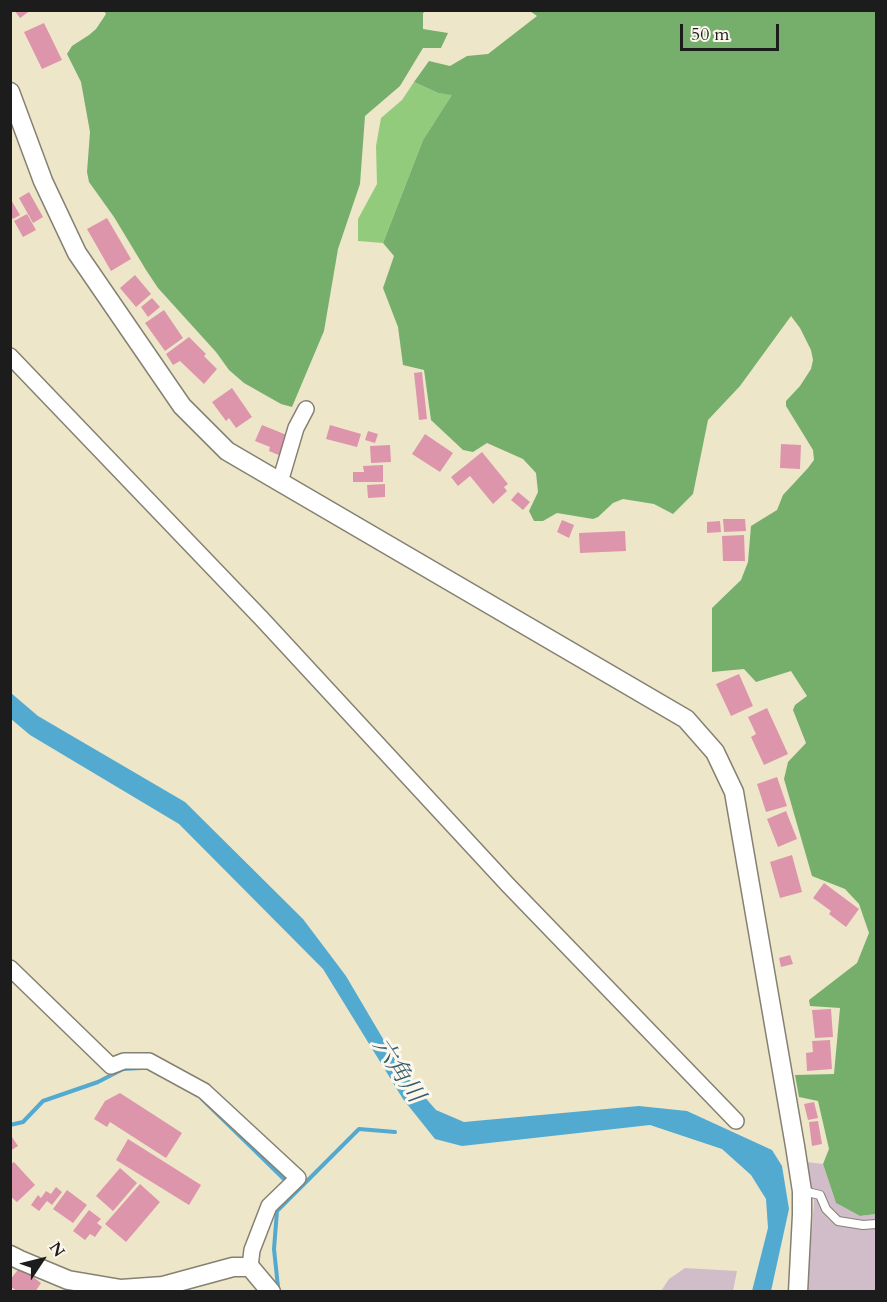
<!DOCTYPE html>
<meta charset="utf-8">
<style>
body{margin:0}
#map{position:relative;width:887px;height:1302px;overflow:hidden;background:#eee6c8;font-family:Cardo,serif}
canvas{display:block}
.frame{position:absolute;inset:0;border:12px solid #1c1c1c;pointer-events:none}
.north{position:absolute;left:12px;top:1230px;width:60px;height:60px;-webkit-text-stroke:4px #fbf7ec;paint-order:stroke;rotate:55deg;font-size:16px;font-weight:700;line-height:24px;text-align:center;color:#1c1c1c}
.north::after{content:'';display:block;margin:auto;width:21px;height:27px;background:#1c1c1c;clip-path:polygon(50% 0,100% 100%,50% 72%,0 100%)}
.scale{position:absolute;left:680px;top:24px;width:99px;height:27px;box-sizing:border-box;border:3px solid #1c1c1c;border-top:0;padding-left:8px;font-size:18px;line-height:21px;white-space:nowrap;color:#1c1c1c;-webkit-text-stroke:4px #fbf7ec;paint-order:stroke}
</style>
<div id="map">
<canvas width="887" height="1302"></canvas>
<div class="frame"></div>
<div class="north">N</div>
<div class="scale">50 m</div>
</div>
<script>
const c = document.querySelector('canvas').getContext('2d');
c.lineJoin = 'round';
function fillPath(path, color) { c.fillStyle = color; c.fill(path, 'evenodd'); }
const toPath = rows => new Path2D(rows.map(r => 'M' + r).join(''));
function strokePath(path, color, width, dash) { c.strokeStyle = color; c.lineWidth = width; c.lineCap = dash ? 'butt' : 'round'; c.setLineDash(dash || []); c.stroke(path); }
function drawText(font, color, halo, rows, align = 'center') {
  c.font = font + ' Cardo,"Noto Serif JP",serif'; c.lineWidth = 6; c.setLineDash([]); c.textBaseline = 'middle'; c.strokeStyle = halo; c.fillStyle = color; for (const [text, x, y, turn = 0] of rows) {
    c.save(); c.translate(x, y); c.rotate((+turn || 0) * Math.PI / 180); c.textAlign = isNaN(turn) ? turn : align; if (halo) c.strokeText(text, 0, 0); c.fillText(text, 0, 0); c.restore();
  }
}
fillPath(toPath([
 [807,1162,823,1164,836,1203,860,1216,876,1214,876,1291,807,1291,814,1202],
 [685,1268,737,1271,733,1291,661,1291,669,1279]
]), '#d1bdc9');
fillPath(toPath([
 [414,82,438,93,453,94,423,140,383,243,358,241,358,219,377,184,376,146,381,118,402,100]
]), '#93cb7d');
fillPath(toPath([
 [104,11,426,11,423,13,423,29,448,33,441,48,423,48,400,86,365,116,360,184,338,249,324,331,292,407,281,404,244,383,229,370,216,352,158,288,146,270,114,217,89,182,87,172,90,132,81,82,67,54,72,46,89,35,96,29,106,14],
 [530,11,876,11,876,1214,860,1216,836,1203,823,1164,829,1149,818,1101,799,1097,795,1075,834,1074,840,1008,810,1006,809,1000,857,963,869,933,859,904,845,889,812,876,784,779,788,762,806,743,793,710,795,705,807,696,791,671,756,682,744,669,712,672,712,608,741,580,748,562,751,526,777,510,783,495,808,468,814,460,813,450,786,406,786,401,800,386,811,369,813,360,811,350,800,328,791,316,740,386,708,420,693,494,673,514,654,504,623,499,613,503,598,517,593,519,557,513,543,521,534,521,529,511,538,492,536,473,523,459,487,443,473,452,463,450,431,420,424,370,403,365,398,327,383,288,394,256,383,243,423,140,452,95,438,93,414,82,429,61,450,66,467,56,488,54,537,16]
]), '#76af6c');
fillPath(toPath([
 [11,693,38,716,185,802,303,919,346,976,402,1071,436,1110,464,1122,639,1106,687,1111,772,1150,782,1166,789,1209,771,1291,752,1291,768,1228,766,1199,751,1175,722,1149,650,1125,462,1146,435,1139,403,1099,323,969,179,824,30,735,11,719]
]), '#53aad0');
strokePath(toPath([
 [201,1098,288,1183],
 [10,1125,23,1122,43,1101,98,1082,123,1069,141,1068],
 [278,1287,274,1249,277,1211,359,1129,395,1132]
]), '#53aad0', 4);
fillPath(toPath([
 [14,10,31,10,20,18],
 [44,23,62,60,42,69,24,32],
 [29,192,43,217,33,223,19,198],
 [10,198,20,215,13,219,10,215],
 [27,214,36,230,23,237,14,221],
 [107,218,131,259,111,271,87,229],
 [135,275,151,294,136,307,120,288],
 [152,298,160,307,148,317,141,307],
 [164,310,183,338,165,351,145,323],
 [189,337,206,354,204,356,217,369,204,384,180,361,173,365,166,354],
 [422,372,427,419,419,420,414,373],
 [232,388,252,417,236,428,229,418,226,421,212,402],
 [262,425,289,436,281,456,269,451,270,447,255,441],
 [330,425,361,434,357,447,326,439],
 [368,431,378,434,375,443,365,440],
 [425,434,453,453,440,472,412,454],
 [781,444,801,445,800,469,780,468],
 [390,445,391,462,371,463,370,446],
 [482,452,508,484,504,487,507,491,493,504,470,476,458,486,451,477],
 [383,465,383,482,353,482,353,472,364,472,363,466],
 [385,484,385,497,368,498,367,485],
 [518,492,530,502,523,510,511,500],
 [723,519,745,519,746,531,724,532],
 [562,520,574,525,569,538,557,532],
 [720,521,721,532,707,533,707,522],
 [625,531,626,551,580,553,579,533],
 [744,535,745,561,723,561,722,536],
 [739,674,753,706,731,716,716,684],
 [767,708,788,754,764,765,751,737,756,734,748,717],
 [777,777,787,806,766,812,757,784],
 [786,811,797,839,778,847,767,819],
 [792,855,802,892,780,898,770,862],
 [824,883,859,909,846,927,829,914,831,911,813,898],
 [790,955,793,964,781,967,779,958],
 [831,1009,833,1037,815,1038,812,1010],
 [830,1040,832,1069,807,1071,806,1053,813,1052,812,1041],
 [120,1093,182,1133,166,1158,110,1122,107,1127,94,1119,105,1101],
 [814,1102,818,1118,808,1120,804,1104],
 [818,1121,822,1144,812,1146,809,1122],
 [10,1134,18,1146,10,1151],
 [128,1139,201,1185,189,1205,116,1160],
 [14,1162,35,1185,17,1202,10,1196,10,1165],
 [120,1168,137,1183,113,1211,96,1196],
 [140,1184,160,1202,126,1242,105,1224],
 [56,1187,62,1192,52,1205,47,1201,39,1211,31,1205,38,1195,41,1198,46,1191,51,1194],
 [67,1190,87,1205,73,1223,53,1209],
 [89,1210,101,1219,97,1223,102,1227,95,1237,90,1234,85,1240,73,1231],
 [20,1267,41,1283,35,1292,18,1292,10,1286,10,1280]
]), '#dd95ac');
const service = toPath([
 [803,1191,820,1195,826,1209,838,1221,863,1225,876,1224]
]);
const minor = toPath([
 [10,356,262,619,508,885,736,1121],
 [280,482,296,428,306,409],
 [10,968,111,1066,124,1061,149,1061,204,1091,298,1178,269,1206,252,1250,250,1267]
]);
const tertiary = toPath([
 [10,92,43,181,77,253,182,406,227,451,686,719,715,752,734,792,795,1146,802,1191,802,1215,798,1292],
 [10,1255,20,1260,68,1280,121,1289,163,1286,233,1267,250,1267,271,1292]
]);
strokePath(service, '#858172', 10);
strokePath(minor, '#858172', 18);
strokePath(tertiary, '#858172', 21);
strokePath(service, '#fff', 8);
strokePath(minor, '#fff', 15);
strokePath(tertiary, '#fff', 18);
drawText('italic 24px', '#355c6d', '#fbf7ec', [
 ["六角川",397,1071,56]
]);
</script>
